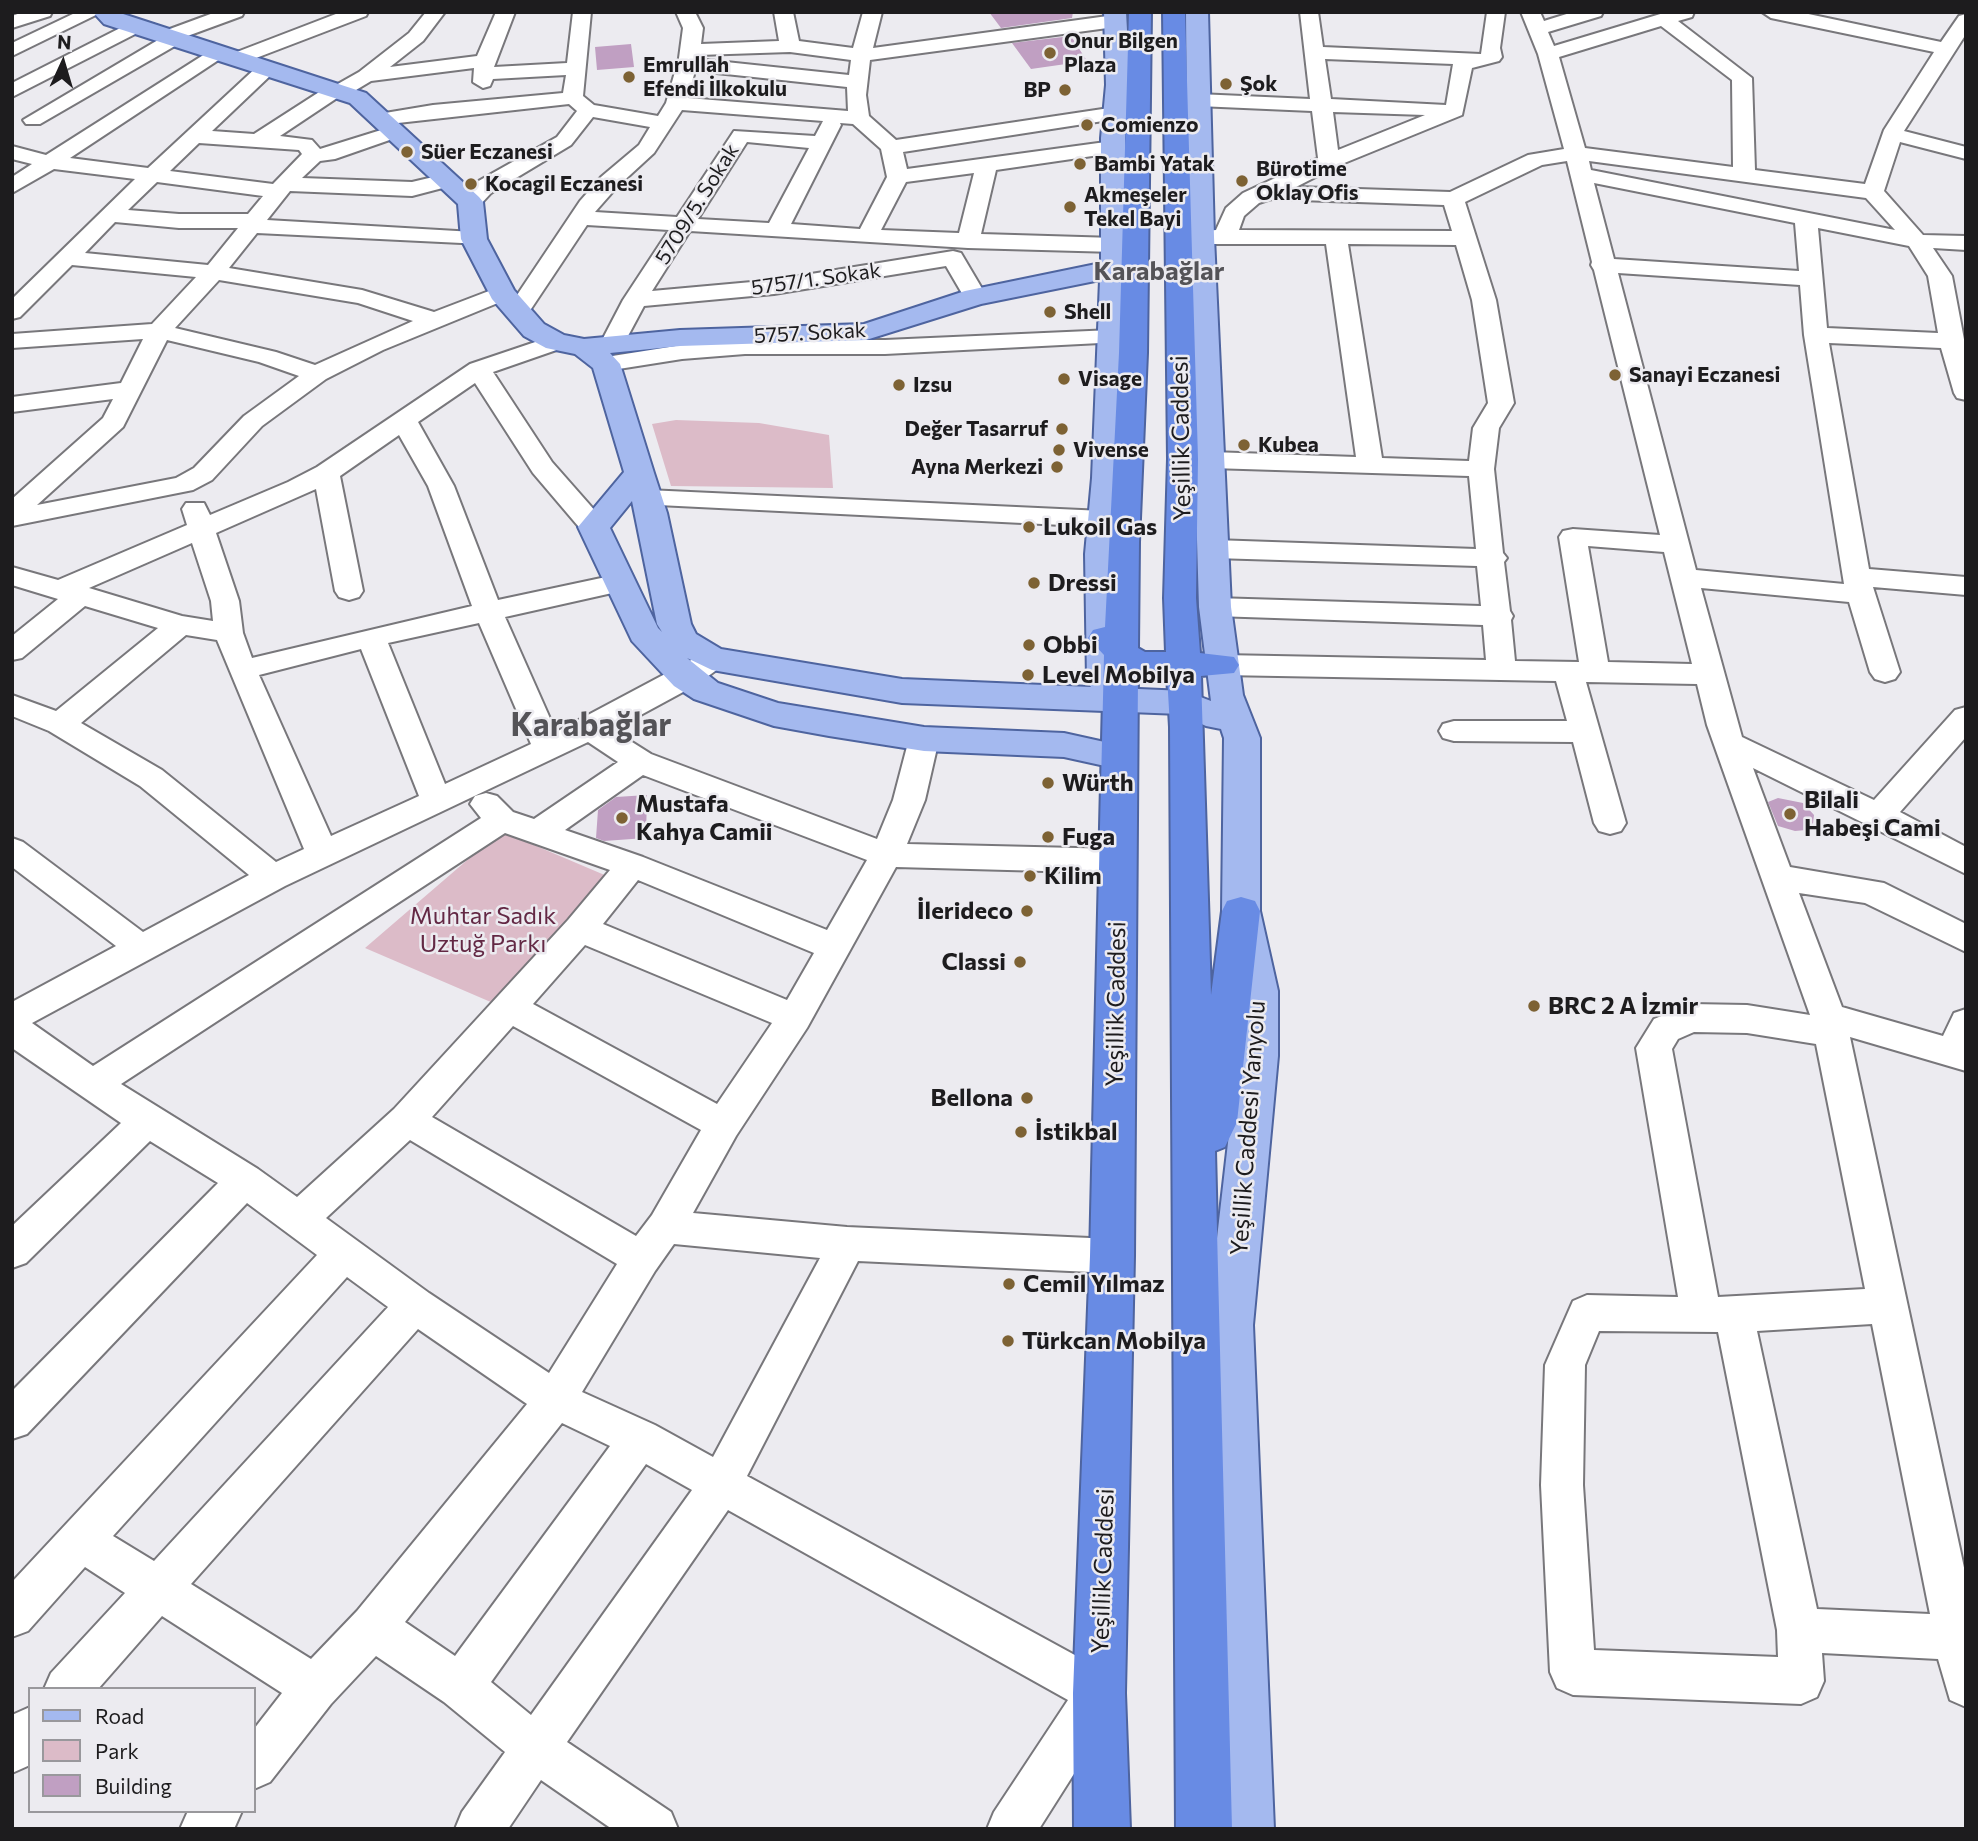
<!DOCTYPE html>
<meta charset="utf-8">
<style>
body{margin:0}
#map{position:relative;width:1978px;height:1841px;overflow:hidden;background:#ecebf0;font-family:Commissioner,sans-serif}
canvas{display:block}
.frame{position:absolute;inset:0;border:14px solid #1d1c1e;pointer-events:none}
.legend{position:absolute;left:28px;top:1687px;width:228px;height:126px;box-sizing:border-box;background:#ecebf0;border:2px solid #99989c;margin:0;padding:9px 12px;list-style:none;font-size:21px;color:#1d1c1e}
.legend li{display:flex;align-items:center;gap:14px;height:35px}
.legend b{width:35px;border:2px solid #99989c}
.north{position:absolute;left:28px;top:28px;width:70px;height:70px;-webkit-text-stroke:5px #ecebf0;paint-order:stroke;rotate:4deg;font-size:19px;font-weight:700;line-height:28px;text-align:center;color:#1d1c1e}
.north::after{content:'';display:block;margin:auto;width:24px;height:32px;background:#1d1c1e;clip-path:polygon(50% 0,100% 100%,50% 72%,0 100%)}
</style>
<div id="map">
<canvas width="1978" height="1841"></canvas>
<div class="frame"></div>
<ul class="legend">
<li><b style="height:9px;background:#a4b9ef"></b>Road</li>
<li><b style="height:19px;background:#dcbbc8"></b>Park</li>
<li><b style="height:19px;background:#c09fc2"></b>Building</li>
</ul>
<div class="north">N</div>
</div>
<script>
const c = document.querySelector('canvas').getContext('2d');
c.lineJoin = 'round';
function fillPath(path, color) { c.fillStyle = color; c.fill(path, 'evenodd'); }
const toPath = rows => new Path2D(rows.map(r => 'M' + r).join(''));
function strokePath(path, color, width, dash) { c.strokeStyle = color; c.lineWidth = width; c.lineCap = dash ? 'butt' : 'round'; c.setLineDash(dash || []); c.stroke(path); }
function drawText(font, color, halo, rows, align = 'center') {
  c.font = font + ' Commissioner,sans-serif'; c.lineWidth = 5; c.setLineDash([]); c.textBaseline = 'middle'; c.strokeStyle = halo; c.fillStyle = color; for (const [text, x, y, turn = 0] of rows) {
    c.save(); c.translate(x, y); c.rotate((+turn || 0) * Math.PI / 180); c.textAlign = isNaN(turn) ? turn : align; if (halo) c.strokeText(text, 0, 0); c.fillText(text, 0, 0); c.restore();
  }
}
fillPath(toPath([
 [676,420,759,423,829,435,833,488,671,486,652,424],
 [501,831,614,879,500,1006,365,948]
]), '#dcbbc8');
fillPath(toPath([
 [989,12,1073,12,1072,18,1001,28],
 [1071,36,1087,61,1031,69,1012,43],
 [631,44,634,67,597,70,595,47],
 [647,795,646,838,604,841,596,838,598,810,616,797],
 [1778,798,1803,803,1814,815,1813,824,1806,830,1795,831,1778,826,1768,802]
]), '#c09fc2');
const minor = toPath([
 [23,12,52,12,50,16,12,28,12,16,23,12],
 [77,12,102,12,12,56,12,43,77,12],
 [216,12,244,12,242,16,182,38,180,43,40,124,26,124,23,120,158,40,159,33,216,12],
 [341,12,368,12,366,16,243,63,229,63,226,59,229,55,341,12],
 [426,12,445,12,423,41,390,67,477,56,496,12,515,12,494,67,567,63,573,12,591,12,583,96,594,105,658,116,666,103,679,58,683,28,676,12,695,12,703,28,701,44,779,41,774,12,793,12,799,41,853,48,863,12,882,12,873,48,1115,15,1122,17,1125,21,1122,25,1115,27,870,60,866,95,869,116,896,140,1116,107,1123,109,1126,113,1123,117,1116,119,903,152,907,169,1113,141,1120,143,1124,147,1120,151,1113,153,996,170,981,234,1115,238,1126,245,1115,252,968,248,690,231,652,291,774,280,953,251,961,253,987,297,983,302,967,302,946,266,774,294,644,306,621,349,612,351,603,349,600,344,623,300,669,230,587,225,527,315,519,317,511,315,507,310,580,201,601,177,639,145,650,127,593,117,571,145,491,193,478,207,470,209,459,202,475,183,557,137,577,111,569,104,380,125,373,123,370,119,373,115,433,105,563,93,566,75,493,79,490,86,483,88,473,82,474,68,371,81,346,96,337,98,280,136,312,140,320,149,394,126,404,132,401,136,335,159,320,161,302,178,412,182,446,174,457,180,454,185,412,196,290,191,267,220,474,232,482,234,485,239,482,244,257,233,229,268,362,290,434,312,502,286,510,288,514,293,510,298,383,350,326,379,262,426,212,480,193,490,12,526,12,499,103,418,113,399,12,412,12,397,121,383,143,339,12,348,12,334,152,324,196,277,72,265,20,317,12,319,12,299,135,179,54,169,12,193,12,177,32,164,12,159,12,146,46,155,216,47,223,49,226,53,223,57,70,158,148,168,259,65,266,63,276,69,273,73,212,131,254,134,327,87,336,85,359,72,409,33,426,12],
 [790,52,851,60,849,75,707,60,697,66,707,72,847,87,848,111,688,98,699,55,790,52],
 [682,110,823,121,815,136,734,131,677,217,595,212,617,187,654,153,682,110],
 [840,123,853,124,881,149,887,177,860,229,791,224,841,125,840,123],
 [747,142,809,148,769,223,698,219,747,142],
 [199,143,299,150,302,154,273,184,170,171,199,143],
 [974,173,959,233,881,230,906,182,974,173],
 [157,182,263,196,248,214,179,214,128,210,157,182],
 [115,222,179,228,238,228,208,265,85,253,115,222],
 [219,280,358,303,413,321,315,365,276,352,175,328,219,280],
 [167,340,259,362,299,376,244,416,194,468,176,478,37,505,123,427,167,340],
 [1300,12,1318,12,1323,47,1481,54,1487,12,1505,12,1500,48,1502,57,1499,61,1472,68,1462,115,1337,166,1296,187,1450,192,1528,155,1564,149,1538,54,1521,12,1540,12,1544,21,1573,12,1603,12,1601,16,1548,32,1554,46,1667,12,1694,12,1692,17,1678,21,1752,78,1755,170,1865,184,1884,130,1934,52,1771,18,1762,12,1799,12,1941,42,1959,16,1966,14,1966,34,1904,131,1966,147,1966,159,1900,142,1884,191,1923,235,1966,236,1966,250,1933,248,1952,276,1966,350,1966,400,1957,398,1954,393,1941,348,1829,343,1869,569,1966,577,1966,595,1873,587,1900,672,1895,679,1885,682,1875,679,1870,672,1849,602,1701,588,1742,737,1874,800,1955,710,1966,707,1966,737,1900,812,1966,847,1966,874,1753,768,1790,867,1884,883,1966,924,1966,952,1865,903,1799,893,1842,1007,1943,1036,1954,1013,1966,1009,1966,1071,1850,1037,1966,1577,1966,1707,1950,1700,1938,1659,1822,1653,1824,1681,1817,1697,1801,1704,1573,1695,1557,1688,1550,1672,1541,1485,1545,1365,1573,1301,1587,1295,1678,1297,1636,1048,1654,1019,1691,1004,1747,1005,1810,1015,1707,725,1697,684,1586,682,1626,823,1621,831,1610,834,1599,831,1594,823,1573,742,1454,741,1443,738,1439,731,1443,724,1454,721,1567,721,1556,681,1222,675,1212,672,1207,665,1212,658,1222,655,1486,660,1483,625,1215,616,1205,613,1201,607,1205,601,1215,598,1481,606,1477,566,1214,558,1204,555,1200,549,1204,543,1214,540,1476,549,1469,476,1211,468,1202,466,1198,460,1202,454,1211,452,1356,457,1326,244,1204,244,1193,237,1196,232,1216,230,1226,208,1243,193,1318,158,1312,111,1198,106,1188,100,1198,94,1310,99,1300,12],
 [1661,26,1732,80,1733,167,1585,148,1559,57,1661,26],
 [1325,59,1453,64,1446,105,1331,99,1325,59],
 [1333,112,1425,115,1338,150,1333,112],
 [1567,161,1592,262,1591,265,1594,270,1660,535,1573,529,1563,531,1559,537,1579,662,1515,661,1511,620,1513,616,1510,611,1504,562,1507,558,1503,553,1494,469,1499,428,1514,403,1496,300,1465,202,1542,165,1567,161],
 [1589,161,1866,198,1895,230,1591,170,1589,161],
 [1594,183,1795,223,1799,271,1614,259,1594,183],
 [1271,199,1444,205,1452,231,1239,230,1244,216,1259,203,1271,199],
 [1818,228,1909,246,1928,276,1938,333,1827,328,1818,228],
 [1348,244,1456,245,1472,300,1488,403,1473,428,1469,461,1382,458,1348,244],
 [1618,273,1800,285,1804,335,1844,584,1696,570,1618,273],
 [1588,546,1664,552,1692,664,1608,662,1588,546],
 [1694,1032,1747,1033,1816,1044,1865,1289,1718,1297,1672,1049,1678,1039,1694,1032],
 [1872,1324,1930,1614,1817,1609,1757,1331,1872,1324],
 [1599,1331,1718,1332,1777,1630,1778,1657,1594,1650,1583,1485,1585,1365,1599,1331],
 [134,21,141,23,144,27,141,31,12,97,12,83,134,21],
 [1112,330,1120,332,1124,337,1120,342,885,354,745,354,682,359,606,371,597,369,594,364,597,359,606,357,682,345,745,340,885,340,1112,330],
 [556,335,565,337,568,342,565,347,493,372,552,462,604,521,608,527,604,533,584,533,533,473,475,383,418,422,454,486,498,600,620,574,630,577,634,583,630,589,505,617,556,732,712,649,722,652,727,659,722,666,696,685,613,730,651,754,877,839,893,800,909,739,913,732,924,729,935,732,939,739,925,800,907,844,1119,849,1130,853,1135,861,1130,869,1119,873,896,867,807,1028,736,1136,693,1213,847,1227,1112,1239,1126,1244,1131,1256,1126,1268,1112,1273,858,1261,747,1476,1115,1677,1122,1693,1115,1709,1039,1829,987,1829,994,1812,1068,1700,728,1510,567,1742,671,1812,678,1829,612,1829,541,1780,508,1829,455,1829,462,1812,505,1752,444,1702,376,1656,331,1704,270,1782,254,1789,254,1729,282,1693,162,1616,98,1689,44,1689,51,1673,125,1593,85,1567,28,1631,12,1637,12,1582,317,1255,247,1203,27,1434,12,1439,12,1391,218,1183,150,1141,26,1263,12,1268,12,1226,121,1123,12,1048,12,1002,116,946,12,867,12,838,23,842,143,932,249,875,140,786,49,731,12,716,12,695,56,711,158,628,85,606,22,658,12,660,12,636,58,599,12,585,12,567,58,580,187,525,182,509,186,503,204,503,210,515,288,482,317,467,470,364,556,335],
 [399,435,428,486,472,606,252,658,243,633,239,601,216,533,316,489,335,591,339,597,349,600,359,597,363,591,340,476,399,435],
 [192,543,211,601,213,621,182,616,89,588,192,543],
 [479,623,531,744,445,784,388,643,479,623],
 [186,635,217,640,304,849,276,862,162,770,81,723,186,635],
 [361,649,419,796,331,836,259,675,361,649],
 [588,742,618,762,534,819,513,812,497,796,486,793,475,796,470,804,481,818,93,1066,32,1023,285,886,588,742],
 [643,775,867,860,827,930,643,857,565,830,643,775],
 [505,833,610,870,568,920,394,1109,297,1197,258,1169,121,1084,505,833],
 [638,880,814,953,787,1000,603,924,638,880],
 [585,945,772,1023,717,1104,533,1004,585,945],
 [513,1026,701,1130,652,1215,636,1236,432,1117,513,1026],
 [410,1140,617,1264,549,1373,429,1293,326,1218,410,1140],
 [674,1244,820,1258,713,1457,655,1425,582,1392,655,1271,674,1244],
 [347,1277,388,1307,154,1561,113,1536,347,1277],
 [418,1329,527,1404,357,1611,311,1659,191,1584,418,1329],
 [562,1423,610,1446,455,1656,405,1622,562,1423],
 [646,1464,692,1490,531,1715,491,1682,646,1464],
 [647,490,1103,511,1113,513,1116,519,1113,525,1103,527,638,504,634,498,638,492,647,490],
 [30,1707,30,1765,12,1773,12,1715,30,1707],
 [188,1811,242,1811,234,1829,180,1829,188,1811]
]);
const major = toPath([
 [93,12,117,12,366,93,479,197,483,202,487,239,514,290,544,324,564,335,584,339,680,330,864,324,965,291,1101,263,1101,138,1106,85,1104,12,1126,12,1130,85,1125,138,1129,205,1122,478,1117,554,1121,681,1116,688,1185,691,1211,701,1199,607,1188,237,1186,12,1208,12,1214,237,1231,607,1243,695,1260,738,1260,911,1278,991,1278,1056,1253,1325,1274,1829,1218,1829,1207,1325,1238,1056,1238,991,1222,911,1224,738,1221,729,1206,726,1180,714,902,703,712,670,687,658,718,683,778,703,924,727,1064,733,1118,745,1123,754,1118,763,1105,766,1064,757,924,751,829,736,774,726,694,699,674,686,632,641,578,527,624,472,593,368,575,354,546,348,524,336,492,299,461,239,458,204,350,103,104,24,93,12],
 [1100,280,1092,478,1085,554,1087,681,1091,687,902,679,721,649,696,634,691,624,667,513,654,473,620,364,610,353,680,346,866,340,981,304,1100,280],
 [632,501,657,624,662,632,658,628,610,528,632,501]
]);
const highway = toPath([
 [1129,12,1151,12,1147,353,1139,542,1138,648,1145,652,1166,652,1164,598,1168,459,1163,12,1185,12,1198,459,1196,598,1200,653,1234,657,1239,665,1234,673,1201,676,1211,995,1222,911,1227,901,1241,897,1255,901,1260,911,1237,1122,1225,1147,1215,1151,1232,1829,1176,1829,1170,727,1167,675,1138,673,1134,1256,1125,1693,1130,1829,1074,1829,1073,1693,1090,1256,1104,655,1088,638,1093,630,1105,627,1119,353,1129,12]
]);
strokePath(minor, '#78777b', 4);
strokePath(major, '#4e649f', 4);
strokePath(highway, '#4e649f', 4);
fillPath(minor, '#fff');
fillPath(major, '#a4b9ef');
fillPath(highway, '#688be4');
for (const [x, y, r, color] of [
 [1050,53,7,"#7d6234"],
 [629,77,7,"#7d6234"],
 [1226,84,7,"#7d6234"],
 [1065,90,7,"#7d6234"],
 [1087,125,7,"#7d6234"],
 [407,152,7,"#7d6234"],
 [1080,164,7,"#7d6234"],
 [1242,181,7,"#7d6234"],
 [471,184,7,"#7d6234"],
 [1070,207,7,"#7d6234"],
 [1050,312,7,"#7d6234"],
 [1615,375,7,"#7d6234"],
 [1064,379,7,"#7d6234"],
 [899,385,7,"#7d6234"],
 [1062,429,7,"#7d6234"],
 [1244,445,7,"#7d6234"],
 [1059,450,7,"#7d6234"],
 [1057,467,7,"#7d6234"],
 [1029,527,7,"#7d6234"],
 [1034,583,7,"#7d6234"],
 [1029,645,7,"#7d6234"],
 [1028,675,7,"#7d6234"],
 [1048,783,7,"#7d6234"],
 [1790,814,7,"#7d6234"],
 [622,818,7,"#7d6234"],
 [1048,837,7,"#7d6234"],
 [1030,876,7,"#7d6234"],
 [1027,911,7,"#7d6234"],
 [1020,962,7,"#7d6234"],
 [1534,1006,7,"#7d6234"],
 [1027,1098,7,"#7d6234"],
 [1021,1132,7,"#7d6234"],
 [1009,1284,7,"#7d6234"],
 [1008,1341,7,"#7d6234"]
]) { const dot = new Path2D(); dot.arc(x, y, r, 0, 2 * Math.PI); c.fillStyle = color; c.fill(dot); strokePath(dot, '#ecebf0', 2.5); }
drawText('bold 21px', '#1d1c1e', '#ecebf0', [
 ["Onur Bilgen",1064,41],
 ["Plaza",1064,65],
 ["Emrullah",643,65],
 ["Efendi İlkokulu",643,89],
 ["Şok",1240,84],
 ["BP",1051,90,"right"],
 ["Comienzo",1101,125],
 ["Süer Eczanesi",421,152],
 ["Bambi Yatak",1094,164],
 ["Bürotime",1256,169],
 ["Oklay Ofis",1256,193],
 ["Kocagil Eczanesi",485,184],
 ["Akmeşeler",1084,195],
 ["Tekel Bayi",1084,219],
 ["Shell",1064,312],
 ["Sanayi Eczanesi",1629,375],
 ["Visage",1078,379],
 ["Izsu",913,385],
 ["Değer Tasarruf",1048,429,"right"],
 ["Kubea",1258,445],
 ["Vivense",1073,450],
 ["Ayna Merkezi",1043,467,"right"]
], 'left');
drawText('21px', '#1d1c1e', '#ecebf0', [
 ["5709/5. Sokak",697,204,-58],
 ["5757/1. Sokak",816,279,-8],
 ["5757. Sokak",810,333,-3]
]);
drawText('24px', '#1d1c1e', '#ecebf0', [
 ["Yeşillik Caddesi",1181,438,-91],
 ["Yeşillik Caddesi",1116,1004,-89],
 ["Yeşillik Caddesi Yanyolu",1248,1128,-86],
 ["Yeşillik Caddesi",1103,1571,-88]
]);
drawText('bold 24px', '#1d1c1e', '#ecebf0', [
 ["Lukoil Gas",1043,527],
 ["Dressi",1048,583],
 ["Obbi",1043,645],
 ["Level Mobilya",1042,675],
 ["Würth",1062,783],
 ["Bilali",1804,800],
 ["Habeşi Cami",1804,828],
 ["Mustafa",636,804],
 ["Kahya Camii",636,832],
 ["Fuga",1062,837],
 ["Kilim",1044,876],
 ["İlerideco",1013,911,"right"],
 ["Classi",1006,962,"right"],
 ["BRC 2 A İzmir",1548,1006],
 ["Bellona",1013,1098,"right"],
 ["İstikbal",1035,1132],
 ["Cemil Yılmaz",1023,1284],
 ["Türkcan Mobilya",1022,1341]
], 'left');
drawText('24px', '#632844', '#ecebf0', [
 ["Muhtar Sadık",483,916],
 ["Uztuğ Parkı",483,944]
]);
drawText('bold 26px', '#545357', '#ecebf0', [
 ["Karabağlar",1159,271]
]);
drawText('bold 32px', '#545357', '#ecebf0', [
 ["Karabağlar",591,725]
]);
</script>
